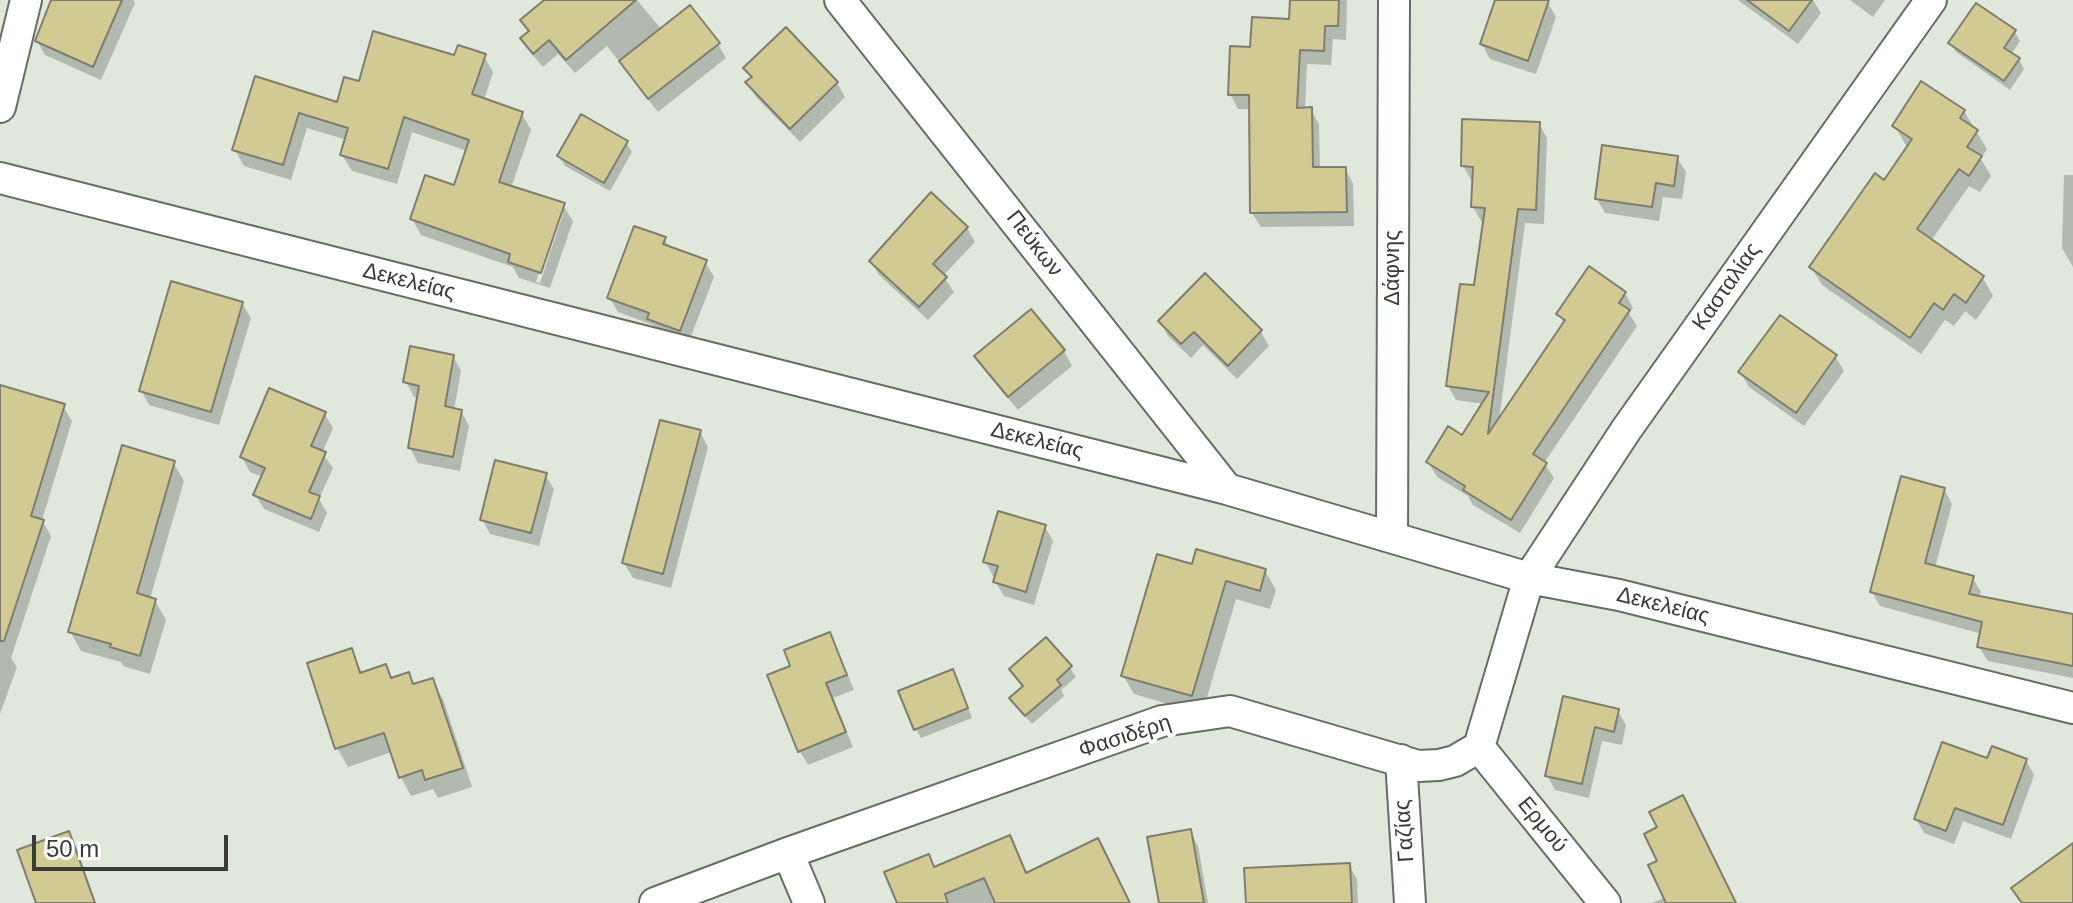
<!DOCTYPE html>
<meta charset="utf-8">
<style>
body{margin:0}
#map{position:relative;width:2073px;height:903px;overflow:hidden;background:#dfe8db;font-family:Helvetica,sans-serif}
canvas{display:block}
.scale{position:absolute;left:32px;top:835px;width:196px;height:36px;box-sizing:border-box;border:4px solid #383b36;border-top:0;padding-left:10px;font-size:24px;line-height:28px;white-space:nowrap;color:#383b36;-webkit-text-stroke:6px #fff;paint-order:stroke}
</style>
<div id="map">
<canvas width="2073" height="903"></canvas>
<div class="scale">50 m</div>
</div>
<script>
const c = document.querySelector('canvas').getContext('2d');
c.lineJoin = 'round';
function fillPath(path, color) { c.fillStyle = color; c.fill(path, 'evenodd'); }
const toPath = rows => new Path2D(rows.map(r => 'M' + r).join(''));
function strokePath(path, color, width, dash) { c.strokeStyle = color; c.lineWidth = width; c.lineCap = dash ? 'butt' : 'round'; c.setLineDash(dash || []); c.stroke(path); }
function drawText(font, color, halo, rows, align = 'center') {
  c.font = font + ' Helvetica,sans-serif'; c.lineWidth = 8; c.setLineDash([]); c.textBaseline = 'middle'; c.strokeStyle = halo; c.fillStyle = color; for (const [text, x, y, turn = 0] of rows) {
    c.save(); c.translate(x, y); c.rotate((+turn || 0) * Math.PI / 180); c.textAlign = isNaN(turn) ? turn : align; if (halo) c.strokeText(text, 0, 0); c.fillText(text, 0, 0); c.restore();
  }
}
fillPath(toPath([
 [54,0,133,0,135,3,101,80,45,55,37,41],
 [547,0,637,0,662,30,718,44,726,58,658,112,607,46,575,73,558,54,543,67,531,53,523,38,530,33,523,21],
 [1292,0,1347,0,1346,40,1333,39,1331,65,1307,64,1305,110,1311,110,1319,124,1320,169,1345,169,1353,183,1354,226,1261,227,1252,213,1251,109,1238,109,1230,94,1252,49,1291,21],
 [1497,0,1540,0,1548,3,1556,17,1536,74,1490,59,1482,44],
 [1738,0,1813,0,1821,13,1798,44],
 [1850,0,1885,0,1873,17],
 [2015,32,2020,41,2011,55,2019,60,2024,69,2010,90,1956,52,1951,43],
 [484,56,493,72,484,100,522,114,531,130,511,188,563,205,573,221,550,288,519,278,513,267,421,235,412,219,455,188,467,151,412,132,397,184,352,171,342,155,347,140,307,128,291,180,244,166,235,150,256,79,338,104,360,83,455,58],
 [559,214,563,214,540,283,536,282],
 [746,68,837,83,845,97,800,142,756,97,748,83,752,79],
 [1964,111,1987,149,1981,159,1991,176,1980,192,1969,186,1931,241,1983,278,1993,296,1976,320,1965,311,1954,326,1945,320,1921,354,1822,285,1811,267,1885,182,1909,147,1905,144,1895,126],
 [1539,124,1547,138,1544,224,1525,223,1499,421,1564,324,1559,314,1625,293,1633,308,1629,313,1637,326,1544,463,1554,478,1520,533,1473,505,1468,496,1437,477,1428,462,1463,438,1484,404,1456,400,1448,386,1476,288,1485,222,1481,221,1473,207,1474,181,1471,180,1463,166],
 [626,142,632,152,610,191,565,166,559,156],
 [1677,158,1686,172,1682,199,1663,197,1659,221,1605,213,1597,199],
 [2064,175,2073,175,2073,267,2062,248],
 [967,228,975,242,943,276,954,292,928,320,879,275,871,261],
 [664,238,670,249,705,262,714,277,688,344,657,333,653,325,618,312,609,297],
 [1205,276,1261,332,1269,346,1237,379,1203,345,1191,358,1168,336,1160,321],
 [242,303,251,318,219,425,149,405,141,390],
 [1031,311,1064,351,1072,366,1018,410,985,371,977,357],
 [453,356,461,371,454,410,461,411,469,426,460,471,418,463,410,448,419,398,414,397,406,382],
 [1835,356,1844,371,1804,426,1749,387,1740,372],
 [0,387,63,406,72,421,42,520,51,536,11,658,17,667,0,714],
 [324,413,333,428,322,453,333,468,319,499,327,513,319,532,264,509,255,495,263,477,250,472,242,457],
 [700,432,708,447,671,588,633,578,624,563],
 [173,462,184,481,150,599,155,601,166,620,150,674,123,666,121,662,81,651,70,631],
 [545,475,554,489,539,546,490,534,482,519],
 [1944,489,1952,504,1935,568,1972,577,1981,592,1979,598,2073,616,2073,678,1988,661,1979,647,1982,634,1880,606,1872,592],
 [1045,527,1053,541,1034,605,1004,596,995,581,997,577,993,576,985,561],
 [1193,567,1265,571,1276,590,1270,609,1236,599,1202,714,1134,694,1123,675],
 [829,634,837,649,854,690,833,698,853,747,808,765,800,751,793,667],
 [1046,640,1070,668,1076,677,1061,690,1064,696,1032,724,1017,707,1024,687,1011,670],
 [351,651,363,674,385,666,393,680,408,674,415,686,432,680,443,699,472,787,438,798,433,789,411,796,401,777,392,752,348,767,337,748],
 [958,681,972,718,921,738,916,729],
 [1565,698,1618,711,1626,725,1622,745,1602,741,1589,798,1555,790,1547,775],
 [2026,760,2034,775,2011,839,1963,821,1954,844,1924,833,1916,819,1988,761],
 [1190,831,1198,846,1208,903,1161,903],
 [69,833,77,848,96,903,38,903],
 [1009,837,1027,875,1129,903,899,903,928,856,936,869],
 [1349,865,1357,879,1358,903,1248,903],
 [1666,897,1735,903,1652,903]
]), '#0003');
const building = toPath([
 [51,0,122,0,93,67,35,41,51,0],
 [544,0,636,0,566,60,549,40,533,54,520,38,529,31,520,20,544,0],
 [1290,0,1339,0,1338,26,1325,26,1324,51,1300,50,1297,108,1312,107,1313,167,1346,167,1347,212,1250,213,1249,95,1228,95,1230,46,1250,47,1252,17,1289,19,1290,0],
 [1495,0,1549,0,1528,61,1480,44,1495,0],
 [1747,0,1812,0,1789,31,1747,0],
 [1976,3,2016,30,2004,48,2020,58,2004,81,1948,43,1976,3],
 [690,5,720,43,648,99,619,61,690,5],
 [786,27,838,82,790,129,745,82,752,77,743,68,786,27],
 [373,31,454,55,458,45,486,54,472,94,523,112,499,182,565,203,541,273,508,262,510,254,410,219,425,175,454,185,469,140,404,117,388,169,340,155,348,128,299,113,283,165,232,150,255,76,337,102,344,77,359,81,373,31],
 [1921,81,1965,110,1960,118,1978,130,1967,147,1982,156,1969,176,1959,169,1917,229,1984,276,1966,303,1954,294,1943,310,1934,303,1910,338,1809,267,1875,173,1884,180,1912,139,1892,126,1921,81],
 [581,114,628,141,604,183,557,156,581,114],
 [1462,119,1540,122,1536,210,1518,209,1488,434,1565,320,1556,314,1589,266,1626,292,1619,303,1630,310,1533,454,1547,463,1511,520,1463,490,1465,486,1426,462,1448,426,1462,435,1489,392,1446,386,1460,284,1474,285,1485,208,1471,207,1473,167,1461,166,1462,119],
 [1602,145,1678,156,1674,186,1656,183,1652,207,1595,199,1602,145],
 [931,192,968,227,933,264,947,277,919,307,869,261,931,192],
 [634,226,666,237,663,244,707,260,680,331,647,319,649,313,607,298,634,226],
 [1205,273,1262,330,1228,366,1194,332,1181,344,1158,321,1205,273],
 [171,281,243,302,211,412,139,391,171,281],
 [1031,309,1065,350,1008,397,974,356,1031,309],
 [1780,315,1837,355,1796,413,1738,372,1780,315],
 [410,346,454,355,445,406,462,410,453,457,408,448,419,386,403,382,410,346],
 [0,385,65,404,31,516,44,520,4,641,0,641,0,385],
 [269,388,326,412,311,446,326,452,309,492,320,496,311,519,253,495,265,468,240,457,269,388],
 [660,420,701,430,663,574,622,563,660,420],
 [122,445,175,461,137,593,156,599,140,656,110,647,111,644,68,632,122,445],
 [495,460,547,473,531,533,480,520,495,460],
 [1901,476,1945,488,1925,563,1974,576,1969,594,2073,614,2073,666,1977,647,1982,622,1870,592,1901,476],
 [998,511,1046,525,1026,592,993,582,998,566,983,562,998,511],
 [1196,549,1266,569,1260,591,1226,581,1192,696,1121,676,1157,554,1192,564,1196,549],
 [830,632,847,675,826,683,846,732,798,752,767,675,790,666,784,650,830,632],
 [1046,637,1072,666,1057,680,1061,685,1025,716,1009,698,1023,686,1009,669,1046,637],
 [352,648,360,673,386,664,391,678,409,672,413,684,433,678,463,768,425,780,422,770,399,778,384,733,335,749,307,663,352,648],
 [953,669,968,708,914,730,898,691,953,669],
 [1563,696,1619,709,1614,732,1595,727,1582,784,1545,776,1563,696],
 [1942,742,1987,758,1992,746,2027,759,2003,825,1955,808,1946,831,1914,819,1942,742],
 [1683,795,1736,903,1666,903,1648,865,1657,861,1644,834,1657,827,1649,812,1683,795],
 [1191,829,1204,903,1159,903,1147,837,1191,829],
 [69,831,95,903,36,903,17,850,69,831],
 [1010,835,1026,873,1098,838,1130,903,995,903,984,878,945,894,948,903,897,903,884,872,929,854,934,867,1010,835],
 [2073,843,2073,903,2022,903,2011,888,2073,843],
 [1350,863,1352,903,1246,903,1244,868,1350,863]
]);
fillPath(building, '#d2ca93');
strokePath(building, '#7f7d6f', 2);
const minor = toPath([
 [840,0,1227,489],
 [0,107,26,0],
 [0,178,1227,489,1529,578,1619,595,2073,708],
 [1392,537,1394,0],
 [1479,747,1605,903],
 [1401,760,1410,903],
 [788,853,809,903],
 [655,903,788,853,1162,721,1230,711,1418,766,1439,765,1455,761,1479,747,1529,578,1626,430,1931,0]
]);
strokePath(minor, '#656e62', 34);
strokePath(minor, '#fff', 30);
drawText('22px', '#383b36', '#fff', [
 ["Πεύκων",1034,244,52],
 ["Δάφνης",1393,268,-90],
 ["Δεκελείας",409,282,14],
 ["Κασταλίας",1727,287,-55],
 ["Δεκελείας",1037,441,14],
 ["Δεκελείας",1663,606,14],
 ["Φασιδέρη",1125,737,-18],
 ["Ερμού",1542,825,51],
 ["Γαζίας",1405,831,-94]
]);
</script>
